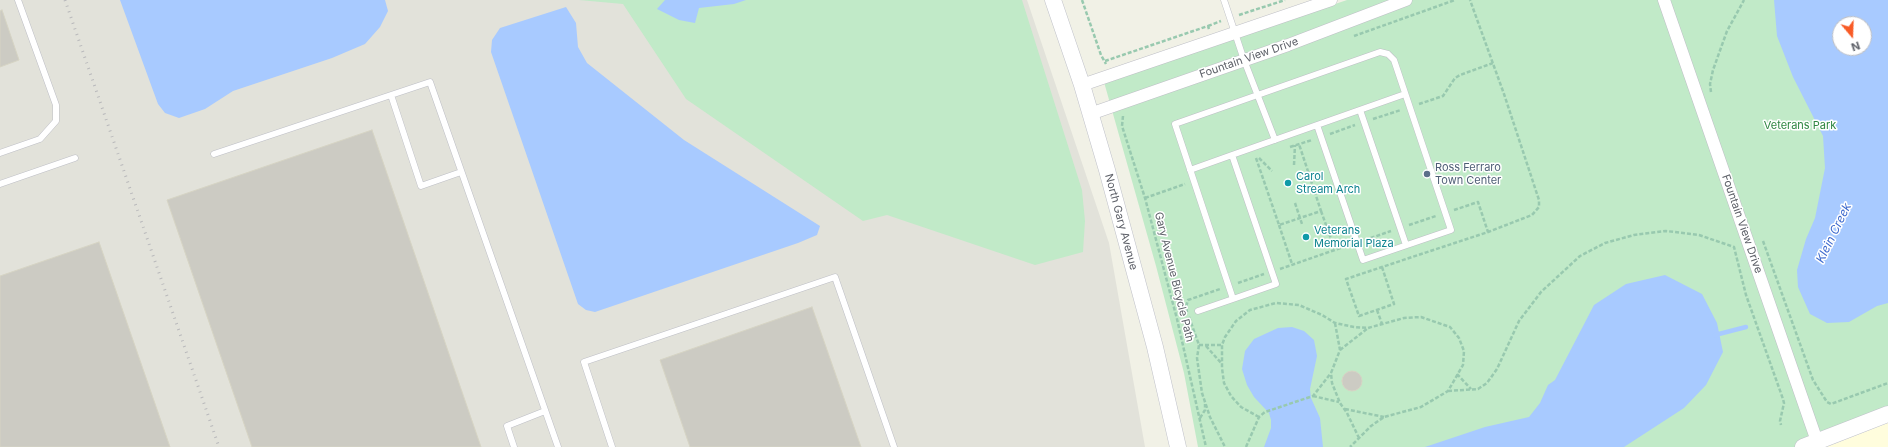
<!DOCTYPE html>
<style>
body{margin:0}
#map{position:relative;width:1888px;height:447px;overflow:hidden;background:#f1f1e6;font-family:Inter,sans-serif}
canvas{display:block}
.north{position:absolute;left:1832px;top:16px;width:40px;height:40px;box-sizing:border-box;background:#fff;border:1px solid #bebfc3;border-radius:50%;rotate:161deg;font-size:11px;font-weight:700;line-height:16px;text-align:center;color:#5d6068}
.north::after{content:'';display:block;margin:auto;width:14px;height:18px;background:#f85b26;clip-path:polygon(50% 0,100% 100%,50% 72%,0 100%)}
</style>
<div id="map">
<canvas width="1888" height="447"></canvas>
<div class="north">N</div>
</div>
<script>
const c = document.querySelector('canvas').getContext('2d');
c.lineJoin = 'round';
function fillPath(path, color) { c.fillStyle = color; c.fill(path, 'evenodd'); }
const toPath = rows => new Path2D(rows.map(r => 'M' + r).join(''));
function strokePath(path, color, width, dash) { c.strokeStyle = color; c.lineWidth = width; c.lineCap = dash ? 'butt' : 'round'; c.setLineDash(dash || []); c.stroke(path); }
function drawText(font, color, halo, rows, align = 'center') {
  c.font = font + ' Inter,sans-serif'; c.lineWidth = 3; c.setLineDash([]); c.textBaseline = 'middle'; c.strokeStyle = halo; c.fillStyle = color; for (const [text, x, y, turn = 0] of rows) {
    c.save(); c.translate(x, y); c.rotate((+turn || 0) * Math.PI / 180); c.textAlign = isNaN(turn) ? turn : align; if (halo) c.strokeText(text, 0, 0); c.fillText(text, 0, 0); c.restore();
  }
}
fillPath(toPath([
 [1888,423,1888,447,1827,447]
]), '#fffddd');
fillPath(toPath([
 [0,0,1027,0,1109,243,1145,447,0,447]
]), '#e2e2da');
fillPath(toPath([
 [579,0,1022,0,1082,190,1085,221,1083,252,1035,265,887,215,863,221,686,99,623,4],
 [1347,0,1888,0,1888,414,1803,447,1198,447,1184,373,1156,266,1104,82],
 [1840,24,1864,24,1864,48,1840,48]
]), '#c1eac8');
fillPath(toPath([
 [120,0,385,0,388,11,380,27,365,44,332,58,233,91,205,109,179,118,165,113,158,104],
 [665,0,746,0,734,4,699,8,695,23,679,20,657,9],
 [1774,0,1888,0,1888,303,1877,306,1849,322,1827,323,1810,314,1798,287,1797,270,1806,239,1815,218,1825,168,1823,136,1793,77,1777,36],
 [1840,24,1864,24,1864,48,1840,48],
 [566,7,576,23,578,47,587,63,684,140,820,226,817,235,798,243,595,312,586,310,578,304,491,52,492,40,500,28],
 [1665,275,1702,294,1717,323,1723,352,1706,385,1684,408,1624,447,1425,447,1485,427,1529,417,1540,403,1548,385,1555,380,1594,305,1626,284],
 [1292,327,1304,331,1314,340,1317,356,1310,389,1311,398,1320,418,1323,447,1264,447,1271,428,1271,420,1269,413,1254,397,1247,385,1242,369,1245,351,1254,339,1278,328]
]), '#a8caff');
strokePath(toPath([
 [1715,335,1746,327]
]), '#a8caff', 4.5);
const building = toPath([
 [2,10,19,60,0,67,0,11,2,10],
 [372,130,481,447,252,447,167,200,372,130],
 [99,242,170,447,0,447,0,276,99,242],
 [812,307,861,447,690,447,660,360,812,307],
 '1342 381a10 10 0 1 1 20 0a10 10 0 1 1-20 0Z'
]);
fillPath(building, '#cccbc3');
strokePath(building, '#d6d4c4', 1);
const lane = toPath([
 [1224,0,1244,60,1275,140],
 [391,95,421,186,461,172],
 [1360,110,1406,245],
 [1317,125,1405,94],
 [0,153,40,139,56,121,56,105,18,0],
 [214,154,430,82,558,447],
 [1190,170,1232,155],
 [0,184,75,158],
 [1198,311,1233,299,1276,284,1232,155,1317,125,1363,260,1451,230,1394,60,1388,54,1380,52,1175,124,1233,299],
 [514,447,507,426,545,411],
 [612,447,584,362,835,277,894,447]
]);
const street = toPath([
 [1664,0,1819,447],
 [1082,85,1331,0],
 [1090,114,1288,45,1406,0]
]);
const secondary = toPath([
 [1053,0,1082,85,1107,170,1155,347,1178,447],
 [1803,447,1888,414]
]);
strokePath(lane, '#bebfc6', 7);
strokePath(street, '#bebfc6', 13);
strokePath(secondary, '#c0c2ca', 17);
strokePath(toPath([
 [1082,0,1101,55,1106,64],
 [1239,15,1285,0],
 [1208,26,1221,21],
 [1354,36,1455,0],
 [1105,61,1208,26,1209,29],
 [1711,92,1710,84,1713,70,1727,31,1744,0],
 [1419,104,1443,96,1455,78,1460,75,1493,63],
 [1123,116,1122,126,1145,198,1177,319,1206,447],
 [1373,119,1401,110],
 [1330,134,1355,125],
 [1290,147,1312,140],
 [1256,158,1279,225,1321,211,1299,144],
 [1259,158,1272,171],
 [1294,165,1295,145],
 [1145,198,1185,184],
 [1295,203,1302,224],
 [1454,210,1478,202,1488,232],
 [1321,211,1335,250],
 [1279,225,1292,264],
 [1409,225,1436,216],
 [1365,240,1391,231],
 [1763,241,1813,380,1827,402,1831,404,1888,383],
 [1382,267,1394,304,1359,316,1346,279,1382,267,1488,232,1532,215,1539,207,1539,200,1504,94,1470,0],
 [1280,269,1349,245],
 [1238,283,1264,274],
 [1377,310,1382,324],
 [1187,312,1186,307,1188,300,1220,289],
 [1189,317,1199,345,1197,358,1202,393,1210,417,1225,447],
 [1335,323,1340,350,1331,373,1332,383,1340,403,1347,413,1359,438],
 [1199,345,1222,345],
 [1206,346,1222,364],
 [1340,350,1368,328],
 [1457,374,1471,389],
 [1448,391,1478,389,1487,383,1497,369,1519,321,1541,292,1580,256,1605,243,1634,235,1666,231,1699,235,1734,247,1746,295,1783,399,1784,403,1780,421,1781,425],
 [1313,396,1339,402],
 [1345,409,1384,417],
 [1259,417,1241,407,1231,396,1224,383,1222,368,1222,345,1225,337,1236,321,1250,310,1276,303,1299,305,1322,315,1335,323,1354,327,1368,328,1404,318,1421,317,1450,327,1459,338,1464,351,1463,365,1448,391,1421,407,1384,417,1371,426,1350,447],
 [1200,418,1205,410,1205,404],
 [1246,447,1259,417,1265,412,1313,396,1331,373]
]), '#98c9af', 2.5, [4, 2]);
strokePath(lane, '#fff', 6);
strokePath(street, '#fff', 12);
strokePath(secondary, '#fff', 16);
strokePath(toPath([
 [65,0,219,447]
]), '#b9b9bb', 3, [1, 5]);
for (const [x, y, r, color] of [
 [1427,174,4,"#5c6f8a"],
 [1288,183,4,"#0f9aa8"],
 [1306,237,4,"#0f9aa8"]
]) { const dot = new Path2D(); dot.arc(x, y, r, 0, 2 * Math.PI); c.fillStyle = color; c.fill(dot); strokePath(dot, '#fff', 1.5); }
drawText('11px', '#5d6068', '#fff', [
 ["Fountain View Drive",1249,58,-19],
 ["North Gary Avenue",1121,222,75],
 ["Fountain View Drive",1742,224,71],
 ["Gary Avenue Bicycle Path",1174,277,76]
]);
drawText('11px', '#2e8642', '#fff', [
 ["Veterans Park",1800,126]
]);
drawText('11px', '#4e5e75', '#fff', [
 ["Ross Ferraro",1435,168],
 ["Town Center",1435,181]
], 'left');
drawText('11px', '#0d838f', '#fff', [
 ["Carol",1296,177],
 ["Stream Arch",1296,190],
 ["Veterans",1314,231],
 ["Memorial Plaza",1314,244]
], 'left');
drawText('italic 12px', '#3f6bce', '#fff', [
 ["Klein Creek",1834,233,-64]
]);
</script>
